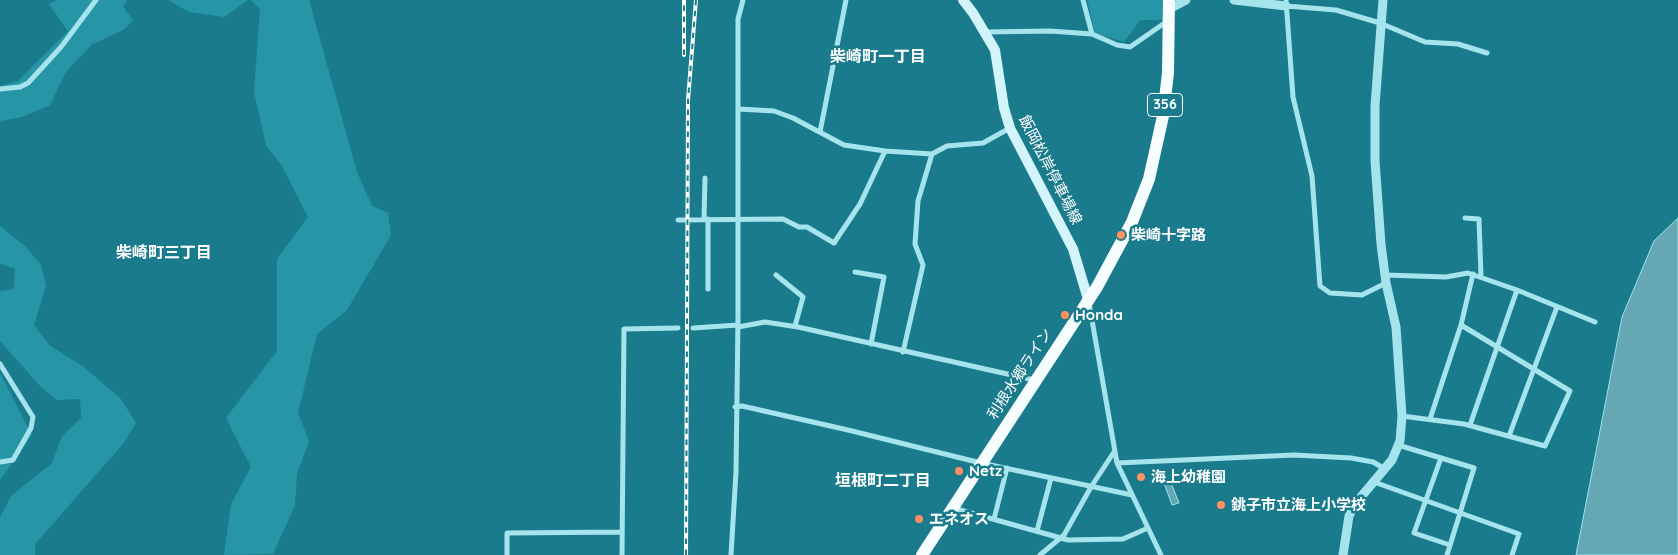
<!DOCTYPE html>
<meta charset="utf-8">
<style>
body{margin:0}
canvas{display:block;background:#1a7b8c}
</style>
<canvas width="1678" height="555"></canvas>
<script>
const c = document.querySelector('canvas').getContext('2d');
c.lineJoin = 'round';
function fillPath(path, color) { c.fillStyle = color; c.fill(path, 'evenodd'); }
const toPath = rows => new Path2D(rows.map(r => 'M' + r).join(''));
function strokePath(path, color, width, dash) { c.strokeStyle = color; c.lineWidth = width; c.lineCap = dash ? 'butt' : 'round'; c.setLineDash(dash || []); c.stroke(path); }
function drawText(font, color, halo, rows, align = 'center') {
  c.font = font + ' Quicksand,"Noto Sans JP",sans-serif'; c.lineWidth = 5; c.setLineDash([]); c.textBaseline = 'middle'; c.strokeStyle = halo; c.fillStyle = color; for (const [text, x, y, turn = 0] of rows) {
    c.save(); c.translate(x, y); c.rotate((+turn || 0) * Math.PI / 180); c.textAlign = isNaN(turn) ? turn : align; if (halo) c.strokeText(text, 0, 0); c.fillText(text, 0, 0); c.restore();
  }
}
fillPath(toPath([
 [56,0,127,0,123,6,133,21,123,30,91,45,66,72,50,105,22,117,0,121,0,86,18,81,68,31,49,4],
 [168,0,248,0,224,17,189,12],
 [251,0,309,0,357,172,372,206,388,213,391,235,347,310,317,334,298,413,309,441,297,474,295,505,273,554,224,555,231,504,251,467,226,418,277,351,277,259,308,217,282,166,266,145,254,92,260,9],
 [1087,0,1163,0,1163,20,1140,20,1124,42,1095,33],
 [0,226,26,247,41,265,46,286,34,325,49,345,84,367,121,399,136,423,123,444,35,544,35,555,0,555,0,517,11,496,52,463,62,436,81,418,80,399,57,400,41,387,0,341,0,291,14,289,15,269,0,263],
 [0,373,32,435,0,480]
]), '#2696a7');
const water = toPath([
 [1678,218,1678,555,1576,555,1622,317,1654,241,1678,218],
 [1170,480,1179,503,1172,505,1164,483,1170,480]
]);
fillPath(water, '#65a7b3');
strokePath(water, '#99e5f0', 1);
strokePath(toPath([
 [1083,0,1092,34],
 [1286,0,1293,97,1312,176,1320,286,1330,293,1362,295,1386,283],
 [1286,6,1336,10,1380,23,1425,42,1458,44,1487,53],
 [985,32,1050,31,1092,34,1117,45,1130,47,1169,20],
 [0,89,20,87,28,83,61,47,96,0],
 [739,109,774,111,793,118,844,145,885,151,932,154,947,146,983,143,1010,128],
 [820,132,846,0],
 [1465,218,1479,219,1481,277],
 [704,219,705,178],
 [708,219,708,289],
 [678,220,783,219,799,227,807,227,834,243,860,204,885,151],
 [855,272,884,277,871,344],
 [776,275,803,297,795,326],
 [1385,275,1446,277,1468,273,1517,290,1595,322],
 [1089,303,1117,463,1161,555],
 [738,327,765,322,798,327,1034,380],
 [693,328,738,325],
 [903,352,923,265,915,244,918,201,932,154],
 [0,364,33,417,31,428,13,460,0,462],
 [735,407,742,406,848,430,981,463,1132,495],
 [1402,416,1464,424,1545,446,1570,391,1461,325],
 [1430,419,1461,325,1473,274],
 [1470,425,1517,290],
 [1509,436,1557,307],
 [1398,445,1474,468,1447,555],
 [1441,458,1414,533,1450,545],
 [1117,463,1294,455,1351,458,1373,462,1385,469],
 [1374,482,1519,534,1512,555],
 [953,508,1068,540,1123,539,1148,528],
 [994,519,1007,468],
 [1037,531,1051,478],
 [507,555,507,533,622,532],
 [622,555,624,329,678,328],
 [731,555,736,472,738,318,738,19,743,0],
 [1040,555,1064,535,1091,487,1114,452]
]), '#a6e4ed', 5);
strokePath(toPath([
 [1234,0,1286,6],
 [1169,9,1186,0],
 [1343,555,1349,516,1355,504,1392,460,1400,441,1402,416,1396,327,1386,283,1381,244,1375,161,1375,106,1383,0]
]), '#a6e4ed', 9);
strokePath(toPath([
 [963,0,973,13,995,50,1004,108,1010,128,1073,249,1088,299]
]), '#d3f4fa', 10);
strokePath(toPath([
 [922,555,1097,287,1132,222,1149,179,1163,116,1168,73,1169,0]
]), '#f6fdff', 12);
const rail = toPath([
 [684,55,684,0],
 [686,555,688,100,696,0]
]);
strokePath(rail, '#fff', 4);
strokePath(rail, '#1a7b8c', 2, [5.5]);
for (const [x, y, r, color] of [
 [1121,235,5,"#ff9062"],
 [1065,315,5,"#ff9062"],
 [959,471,5,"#ff9062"],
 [1141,477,5,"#ff9062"],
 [1221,505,5,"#ff9062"],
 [919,519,5,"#ff9062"]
]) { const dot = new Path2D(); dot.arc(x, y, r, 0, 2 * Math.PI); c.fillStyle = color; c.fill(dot); strokePath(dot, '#1a7b8c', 2); }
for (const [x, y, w] of [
 [1165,105,35]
]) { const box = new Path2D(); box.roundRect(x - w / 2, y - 11.5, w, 23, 4); c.fillStyle = '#1a7b8c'; c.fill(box); strokePath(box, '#fff', 1); }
drawText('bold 14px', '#fff', null, [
 ["356",1165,105]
]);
drawText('15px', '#fff', '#1a7b8c', [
 ["飯岡松岸停車場線",1050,170,63],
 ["利根水郷ライン",1020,374,-57]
]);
drawText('bold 15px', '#fff', '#1a7b8c', [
 ["柴崎十字路",1131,235],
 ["Honda",1075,315],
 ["Netz",969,471],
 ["海上幼稚園",1151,477],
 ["銚子市立海上小学校",1231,505],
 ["エネオス",929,519]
], 'left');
drawText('bold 16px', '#fff', '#1a7b8c', [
 ["柴崎町一丁目",878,57],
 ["柴崎町三丁目",164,253],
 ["垣根町二丁目",883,481]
]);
</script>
